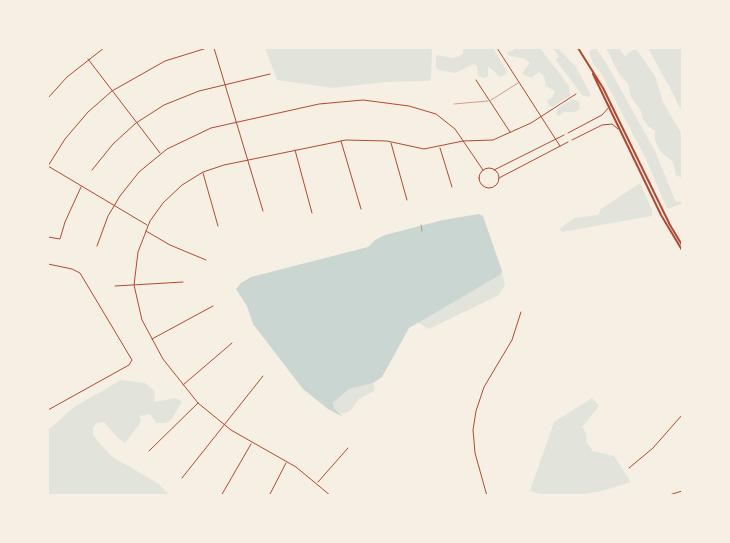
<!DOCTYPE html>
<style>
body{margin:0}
#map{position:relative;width:730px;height:543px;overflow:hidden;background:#f6efe4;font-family:"Exo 2",sans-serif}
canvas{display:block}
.frame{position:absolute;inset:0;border:49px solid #f6efe4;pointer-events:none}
</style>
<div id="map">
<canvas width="730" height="543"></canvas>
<div class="frame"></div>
</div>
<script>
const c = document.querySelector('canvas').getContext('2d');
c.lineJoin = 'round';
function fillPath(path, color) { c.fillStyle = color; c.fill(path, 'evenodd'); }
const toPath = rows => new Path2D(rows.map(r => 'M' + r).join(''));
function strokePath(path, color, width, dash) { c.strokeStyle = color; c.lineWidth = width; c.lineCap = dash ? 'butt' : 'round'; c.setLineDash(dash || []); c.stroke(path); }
fillPath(toPath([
 [265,48,432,48,431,79,429,81,386,82,333,88,277,80],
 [463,48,493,48,507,71,506,74,500,77,488,66,488,76,485,78,481,77,478,76,477,66,474,64,455,73,438,70,436,67,436,57,438,55,453,58,460,56,463,54],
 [513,48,540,48,569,86,570,96,552,107,549,106,547,100,553,97,555,91,546,86,544,76,539,72,531,78,524,75,522,73,530,63,525,59,508,55,507,52,514,50],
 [552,48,558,48,576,67,591,95,588,97,582,95,555,59,558,58,558,55],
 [592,48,596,48,605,61,655,151,676,202,682,201,682,204,667,209,646,159,602,75,593,63,589,53],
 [606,48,619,48,625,56,633,50,637,50,655,76,663,102,682,135,682,178,676,175,673,162,660,151,655,140,655,131,648,126,643,119,641,111,631,97,628,84,619,74],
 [648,48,682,48,682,112,670,88],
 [573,99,579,102,580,109,574,112,564,112,559,116,556,114,558,108],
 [640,183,652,210,652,216,562,232,559,229,574,218,598,215,601,209],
 [502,271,505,285,499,295,429,329,417,322,500,275],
 [121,380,145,383,155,391,154,402,176,398,182,402,171,420,166,423,156,423,150,414,140,416,141,422,125,443,117,437,104,422,97,423,93,428,93,435,111,456,159,484,169,495,48,495,48,430,74,407],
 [373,383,375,388,373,392,359,399,350,411,341,414,334,408,333,403,349,389],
 [592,398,599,406,582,427,586,433,587,443,593,451,614,456,631,482,602,491,576,495,544,495,530,491,554,422]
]), '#e2e4dc');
fillPath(toPath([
 [479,214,483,216,502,271,500,275,409,328,382,377,373,383,349,389,333,403,334,408,343,417,328,409,303,389,253,324,247,306,236,289,241,283,251,277,368,247,375,240,385,235,443,220]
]), '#c9d6d2');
strokePath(toPath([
 [421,225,422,231]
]), '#b5482f', 0.5);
strokePath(toPath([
 [491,100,518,83],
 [454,104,488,101]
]), '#b5482f', 0.5);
strokePath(toPath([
 [214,48,263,211],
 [497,48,560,146],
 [88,59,160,153],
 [476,80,510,132],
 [48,98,67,77,104,48],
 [568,133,602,115,611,105],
 [572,140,602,125,612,124,618,129],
 [341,141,361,209],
 [391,143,407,200],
 [440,148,452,187],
 [295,150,312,213],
 [48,166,65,139,88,112,112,91,165,61,207,48],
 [48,166,147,225],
 '479 178a10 10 0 1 1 20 0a10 10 0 1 1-20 0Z',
 [92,170,113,144,136,123,164,105,199,91,270,74],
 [494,170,564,135],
 [203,173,218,226],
 [499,178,568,142],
 [146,231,170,245,206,260],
 [48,237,60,239,65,222,81,187],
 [97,246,108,216,120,196,139,172,167,149,211,128,319,104,363,100,409,106,436,114,455,129,483,170],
 [48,264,72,269,80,273,132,360,129,365,48,410],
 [115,286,183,282],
 [152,339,213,306],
 [183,385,232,343],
 [149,451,198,403],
 [629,468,653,448,682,415],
 [182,478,263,376],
 [318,482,348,448],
 [221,496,251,444],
 [269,496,286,463],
 [331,496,296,467,231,430,198,403,163,359,142,320,134,285,138,252,150,221,163,203,182,185,203,172,224,165,346,140,387,141,424,149,463,141,493,140,531,123,576,94],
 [487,496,475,453,473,430,476,411,484,387,512,340,521,312],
 [666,496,682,491]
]), '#b5482f', 1);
strokePath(toPath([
 [578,48,603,88,670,225,682,245],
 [593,74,661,215,682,250]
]), '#b5482f', 2);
</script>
